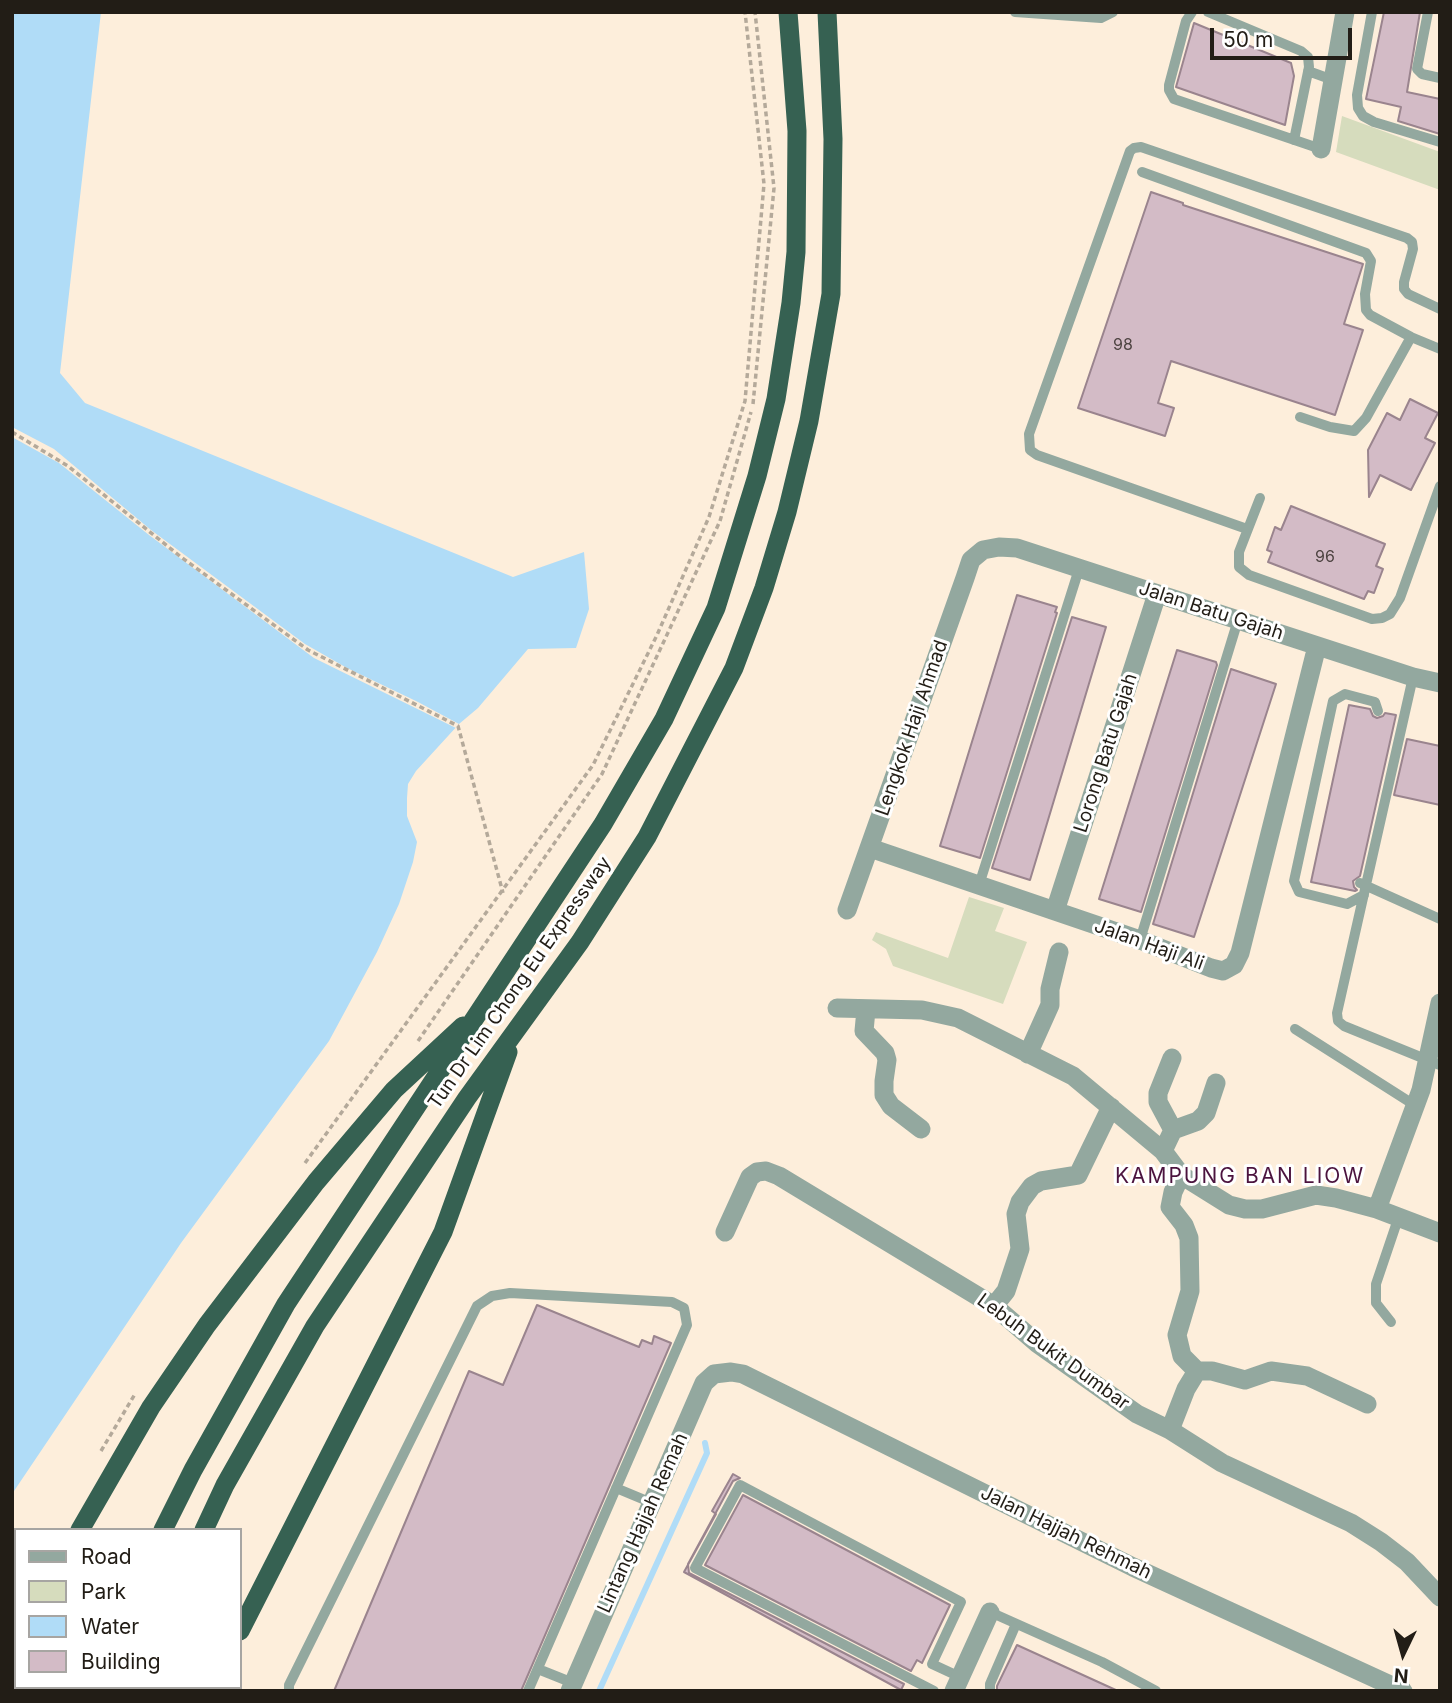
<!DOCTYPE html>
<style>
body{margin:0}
#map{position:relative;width:1452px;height:1703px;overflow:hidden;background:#fdeedb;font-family:Inter,sans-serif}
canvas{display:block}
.frame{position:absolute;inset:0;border:14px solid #221d16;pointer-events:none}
.legend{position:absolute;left:14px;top:1528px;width:228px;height:161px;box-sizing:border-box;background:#fff;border:2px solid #a7a5a2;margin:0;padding:9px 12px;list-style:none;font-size:21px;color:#221d16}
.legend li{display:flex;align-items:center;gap:14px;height:35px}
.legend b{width:35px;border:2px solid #a7a5a2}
.north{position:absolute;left:1368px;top:1619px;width:70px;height:70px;-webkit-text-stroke:5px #fff;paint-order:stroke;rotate:185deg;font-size:19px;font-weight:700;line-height:28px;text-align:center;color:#221d16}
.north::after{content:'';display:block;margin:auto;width:24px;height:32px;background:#221d16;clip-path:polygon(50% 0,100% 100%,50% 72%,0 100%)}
.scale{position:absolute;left:1210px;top:28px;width:142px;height:32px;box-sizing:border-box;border:4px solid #221d16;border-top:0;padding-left:9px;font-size:21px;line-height:24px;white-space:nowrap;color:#221d16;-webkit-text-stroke:5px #fff;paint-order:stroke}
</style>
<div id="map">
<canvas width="1452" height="1703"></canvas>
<div class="frame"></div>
<ul class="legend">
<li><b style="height:9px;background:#93a89f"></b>Road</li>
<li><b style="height:19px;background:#d6dcbd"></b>Park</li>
<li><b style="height:19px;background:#b0dcf7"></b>Water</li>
<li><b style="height:19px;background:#d3bbc6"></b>Building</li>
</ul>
<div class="north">N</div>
<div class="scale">50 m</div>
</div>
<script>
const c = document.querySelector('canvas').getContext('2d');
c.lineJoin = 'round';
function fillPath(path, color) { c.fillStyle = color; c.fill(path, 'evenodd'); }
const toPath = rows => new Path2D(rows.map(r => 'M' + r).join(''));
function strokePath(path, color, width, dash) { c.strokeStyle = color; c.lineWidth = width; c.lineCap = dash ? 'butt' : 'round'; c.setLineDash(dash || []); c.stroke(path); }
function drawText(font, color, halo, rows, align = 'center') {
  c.font = font + ' Inter,sans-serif'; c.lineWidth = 6; c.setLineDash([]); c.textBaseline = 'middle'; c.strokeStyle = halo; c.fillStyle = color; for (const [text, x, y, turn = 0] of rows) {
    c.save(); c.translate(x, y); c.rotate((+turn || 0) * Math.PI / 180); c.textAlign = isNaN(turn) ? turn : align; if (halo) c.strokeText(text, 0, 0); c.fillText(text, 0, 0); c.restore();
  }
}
fillPath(toPath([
 [1342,116,1440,152,1440,190,1336,152],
 [969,897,1004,908,995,931,1027,942,1003,1004,893,966,886,949,872,940,876,932,948,958]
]), '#d6dcbd');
fillPath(toPath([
 [12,12,101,12,60,373,85,403,513,577,584,552,589,609,576,648,528,649,478,708,459,724,416,771,408,784,407,798,407,816,417,842,413,862,399,904,377,952,329,1041,181,1243,12,1494]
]), '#b0dcf7');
fillPath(toPath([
 [12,427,54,449,151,530,305,644,347,668,418,702,459,724,458,726,456,728,314,658,149,535,59,463,12,437]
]), '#fdeedb');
strokePath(toPath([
 [599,1691,707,1453,705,1443]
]), '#b0dcf7', 6);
const building = toPath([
 [1384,12,1420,12,1407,92,1440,99,1440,134,1398,121,1401,107,1366,99,1384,12],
 [1194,23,1291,63,1294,76,1285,125,1176,87,1194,23],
 [1151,192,1183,203,1183,205,1363,264,1344,324,1363,330,1335,415,1171,361,1158,403,1174,408,1165,436,1078,408,1151,192],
 [1410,399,1438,413,1425,438,1435,443,1411,490,1380,475,1369,497,1368,450,1387,413,1400,420,1410,399],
 [1291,506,1385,544,1376,566,1383,569,1374,593,1368,591,1364,599,1268,562,1272,552,1267,550,1275,527,1281,530,1291,506],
 [1017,595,1057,607,1055,612,1057,613,980,858,940,846,1017,595],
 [1072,617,1106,627,1030,880,992,868,1072,617],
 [1177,650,1216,662,1217,665,1141,912,1099,899,1177,650],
 [1231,669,1276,684,1194,937,1153,924,1231,669],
 [1349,705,1370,709,1373,716,1377,718,1383,716,1385,713,1396,715,1360,876,1353,881,1354,887,1357,890,1355,891,1311,882,1349,705],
 [1407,739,1440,746,1440,805,1394,795,1407,739],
 [537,1305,639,1347,642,1340,652,1344,654,1336,671,1343,521,1691,334,1691,469,1371,503,1385,537,1305],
 [733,1474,740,1478,733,1481,688,1564,689,1573,904,1684,901,1690,684,1572,716,1514,712,1511,733,1474],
 [743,1495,950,1605,922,1663,917,1660,911,1671,705,1565,743,1495],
 [1017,1645,1118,1691,997,1691,997,1686,1017,1645]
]);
fillPath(building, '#d3bbc6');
strokePath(building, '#9a848e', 2);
strokePath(toPath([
 [753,404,774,188,755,12],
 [12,432,68,466,181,557,308,650,458,726,503,893],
 [418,1041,602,774,720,521,751,412],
 [305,1163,593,765,657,635,709,517,745,401,764,184,745,12],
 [101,1451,135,1394],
 [12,1617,16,1610]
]), '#b4a99a', 3.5, [5, 3.5]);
strokePath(toPath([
 [1015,12,1101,18,1113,12],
 [1192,12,1186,21,1169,85,1169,90,1174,99,1321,149],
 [1208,12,1301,51,1308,57,1309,67,1294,140],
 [1372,12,1357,95,1358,108,1363,116,1374,122,1440,142],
 [1428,12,1417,69,1422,74,1440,78],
 [1308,71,1333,80],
 [1142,172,1366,253,1371,261,1365,294,1366,310,1370,315,1411,337,1440,349],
 [1300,417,1330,427,1354,431,1366,418,1411,337],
 [1260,498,1239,552,1239,567,1249,575,1372,619,1382,618,1390,614,1400,598,1440,486],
 [1247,529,1037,455,1030,450,1029,434,1130,151,1134,148,1141,147,1407,238,1412,242,1413,249,1404,282,1404,289,1408,294,1440,309],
 [1413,677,1337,1013,1338,1021,1344,1026,1440,1065],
 [1360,883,1440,919],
 [979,885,1079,569],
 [1364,895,1347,904,1299,892,1294,881,1333,701,1345,694,1375,702,1378,711],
 [1140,940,1238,620],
 [1295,1029,1416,1106],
 [1391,1322,1376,1303,1376,1284,1399,1216],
 [616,1488,652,1503],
 [990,1612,1102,1662,1156,1691],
 [538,1669,573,1683],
 [289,1691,289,1685,477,1306,492,1296,510,1293,672,1302,684,1308,687,1325,528,1691],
 [934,1691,695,1568,740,1485,961,1602,932,1664,960,1677],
 [990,1691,990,1684,1016,1624]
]), '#93a89f', 10);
strokePath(toPath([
 [1321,149,1345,12],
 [870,848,1140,940,1211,968,1223,971,1234,965,1240,953,1317,646],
 [847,910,965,578,971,560,983,550,999,547,1017,548,1413,677,1440,683],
 [1055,911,1157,594],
 [837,1008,922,1010,958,1018,1073,1076,1163,1151,1181,1175,1229,1205,1245,1209,1262,1209,1316,1195,1336,1198,1377,1209,1440,1233],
 [866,1010,864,1031,885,1053,887,1060,884,1081,884,1095,891,1106,921,1129],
 [1028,1054,1050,1005,1050,989,1059,952],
 [1172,1058,1158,1093,1158,1102,1173,1130],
 [1163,1151,1173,1130,1198,1121,1206,1113,1216,1083],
 [1181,1175,1173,1192,1170,1207,1184,1225,1189,1238,1190,1291,1177,1335,1182,1356,1197,1371],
 [1377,1209,1421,1090,1440,1003],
 [725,1232,750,1177,757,1172,766,1171,779,1176,994,1306,1038,1344,1137,1414,1170,1430,1222,1463,1351,1523,1381,1542,1407,1562,1440,1597],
 [994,1306,1006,1291,1020,1249,1016,1214,1020,1202,1032,1186,1041,1181,1078,1175,1111,1107],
 [1170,1430,1186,1389,1197,1371,1212,1371,1245,1380,1271,1371,1307,1376,1367,1404],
 [570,1691,704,1383,714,1374,731,1372,743,1374,1133,1567,1403,1691],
 [954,1691,990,1612]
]), '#93a89f', 19);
strokePath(toPath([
 [80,1530,151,1407,207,1325,316,1182,394,1090,463,1026],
 [163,1530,193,1470,286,1304,603,824,664,719,716,608,757,476,776,399,791,303,796,252,797,131,788,12],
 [204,1530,225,1485,315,1326,467,1098,580,942,647,837,734,668,764,588,787,512,809,421,831,294,833,139,827,12],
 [240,1631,443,1232,508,1052],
 [12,1653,16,1646],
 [84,1691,86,1687],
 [125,1691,127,1687],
 [209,1691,211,1687]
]), '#366152', 19);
drawText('16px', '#4e4442', null, [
 ["98",1123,345],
 ["96",1325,557]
]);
drawText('19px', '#221d16', '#fff', [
 ["Jalan Batu Gajah",1211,611,18],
 ["Lengkok Haji Ahmad",912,728,-71],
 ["Lorong Batu Gajah",1106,753,-72],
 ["Jalan Haji Ali",1149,945,20],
 ["Tun Dr Lim Chong Eu Expressway",520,983,-55],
 ["Lebuh Bukit Dumbar",1053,1352,36],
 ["Lintang Hajjah Remah",643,1523,-66],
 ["Jalan Hajjah Rehmah",1066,1533,26]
]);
c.letterSpacing = '2px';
drawText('21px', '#4b133e', '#fff', [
 ["KAMPUNG BAN LIOW",1240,1177]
]);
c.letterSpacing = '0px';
</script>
